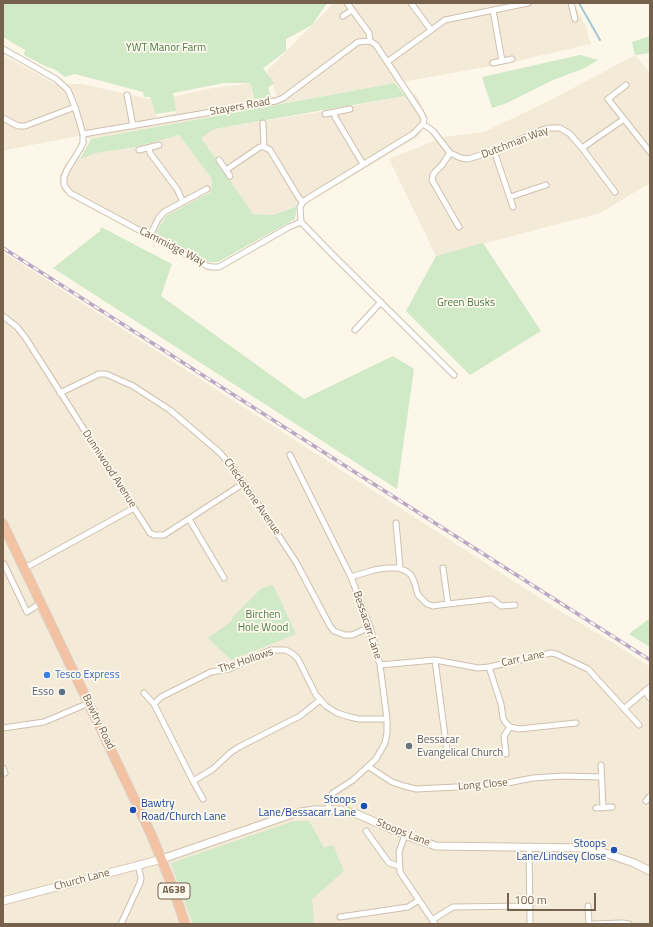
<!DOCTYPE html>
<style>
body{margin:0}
#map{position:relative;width:653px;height:927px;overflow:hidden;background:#fcf7e8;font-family:"Titillium Web",sans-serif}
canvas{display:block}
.frame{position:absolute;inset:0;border:4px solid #76614d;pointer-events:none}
.scale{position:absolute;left:507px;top:893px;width:89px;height:18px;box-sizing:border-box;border:2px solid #76614d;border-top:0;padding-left:5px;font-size:12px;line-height:14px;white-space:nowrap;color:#76614d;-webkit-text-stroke:3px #fefaef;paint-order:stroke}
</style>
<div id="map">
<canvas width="653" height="927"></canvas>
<div class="frame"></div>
<div class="scale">100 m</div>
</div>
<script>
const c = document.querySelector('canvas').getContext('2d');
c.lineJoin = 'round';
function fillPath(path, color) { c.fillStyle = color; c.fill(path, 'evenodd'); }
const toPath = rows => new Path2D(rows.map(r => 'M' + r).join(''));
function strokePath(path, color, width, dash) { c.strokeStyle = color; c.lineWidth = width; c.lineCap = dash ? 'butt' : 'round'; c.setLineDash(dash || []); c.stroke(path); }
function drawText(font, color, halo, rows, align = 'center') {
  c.font = font + ' "Titillium Web",sans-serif'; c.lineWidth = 3.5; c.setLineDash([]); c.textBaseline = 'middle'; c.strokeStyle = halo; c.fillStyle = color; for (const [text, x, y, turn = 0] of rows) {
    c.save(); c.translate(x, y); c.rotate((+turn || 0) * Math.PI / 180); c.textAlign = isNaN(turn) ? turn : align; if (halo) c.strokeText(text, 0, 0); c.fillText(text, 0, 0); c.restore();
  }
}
fillPath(toPath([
 [334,3,574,3,586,27,591,44,508,63,301,100,91,139,78,136,6,150,3,152,3,55,55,84,82,84,153,100,157,117,176,113,173,97,207,89,251,83,253,100,277,96,267,71],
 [635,55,650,73,650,183,600,213,436,256,389,159,444,137,484,132,553,99],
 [416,94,428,118,419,136,316,198,274,215,253,214,200,138,214,129,319,112],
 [179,135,212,179,211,192,166,216,152,241,72,198,62,191,59,179,65,163,96,153,136,147],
 [3,252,560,611,612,642,650,667,650,924,3,924]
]), '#f3ead7');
fillPath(toPath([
 [3,3,327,3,312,25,286,39,286,51,263,68,274,83,268,88,271,97,254,99,251,84,249,83,224,83,173,93,176,111,156,114,150,97,144,97,143,92,75,74,65,77,54,69,47,67,24,55,25,50,3,37],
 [650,36,650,53,635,55,632,42],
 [580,55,598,60,585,68,553,80,507,103,492,108,482,77],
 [395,83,405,96,214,129,201,138,253,214,274,215,297,206,295,219,218,262,208,262,156,233,166,216,211,192,212,179,179,135,136,147,96,153,80,159,91,139],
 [101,227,172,264,161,296,304,399,393,356,414,369,397,489,53,268,100,231],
 [483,243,541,331,470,375,406,311,436,256],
 [273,585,296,634,231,660,208,638,232,621,232,618,262,588],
 [650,618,650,647,629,634],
 [294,821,309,821,324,848,333,845,344,871,312,899,314,924,193,924,171,863]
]), '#d0e9c7');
strokePath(toPath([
 [579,3,600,40]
]), '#a4c8d7', 2);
const street = toPath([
 [347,3,369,33,370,41],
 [411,3,431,30],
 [571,3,575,19],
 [493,10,502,61],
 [343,16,352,10],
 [3,49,56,79,68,90,75,107,83,134,83,143,80,149,67,170,64,177,64,185,70,193,150,236,207,266,212,267,219,267,289,227,301,222],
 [387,62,445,20,528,3],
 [493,63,512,59],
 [626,85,608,99,650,152],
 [127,95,133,126],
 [335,112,335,117,363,164],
 [325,114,350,109],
 [3,118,18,126,25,126,75,107],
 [263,123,264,147],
 [423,124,433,131,450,153,461,158,468,159,494,151,542,130,548,128,560,128,570,134,582,148,615,192],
 [83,134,276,101,283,98,358,42,370,41,376,45,421,113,424,119,423,124,413,134,307,199,303,202,300,207,301,222],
 [149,148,150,153,177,189,183,202],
 [582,148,624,119],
 [139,150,159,145],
 [494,151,513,207],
 [450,153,442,165,435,172,433,175,432,180,459,227],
 [219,160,230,176],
 [226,170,260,147,264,147,270,150,299,198,303,202],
 [510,197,546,185],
 [301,222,331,253,454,375],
 [150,236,158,219,164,212,207,189],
 [3,316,17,327,25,337,150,533,154,535,164,535,244,483],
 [355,330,381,302],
 [60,393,99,374,106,374,133,386,170,410,218,451,231,465,244,483,296,562,330,626,334,631,345,635,352,635,370,627],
 [290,455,351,577,370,627,380,665,387,719,387,733,385,743,376,759,353,780,333,793,330,797,328,809],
 [189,519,224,578],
 [396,523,400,566,398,568],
 [4,564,27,612,41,603],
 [25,568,134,508],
 [443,568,448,604],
 [351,577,374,570,387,568,398,568,406,571,411,575,414,581,418,595,427,604,433,606,439,605,492,599,501,606,515,605],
 [435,660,447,751],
 [380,665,435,660,478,668,489,667,551,653,556,654,588,669,639,725],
 [489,667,501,704,503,718,505,722,510,727,519,729,576,723],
 [645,691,650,687],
 [144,693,154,704],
 [320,700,300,716,239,747,230,753,213,769,193,781,154,704,161,697,211,672,229,669,271,650,286,650,293,654,298,659,316,695,326,706,337,713,350,717,359,719,387,719],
 [625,708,645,691,650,698],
 [3,728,44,722,89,703],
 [506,754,504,736,510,727],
 [601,765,603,808],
 [369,767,392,782,404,786,416,789,497,785,533,778,563,776,601,777],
 [3,768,5,773],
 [193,781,203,799],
 [646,801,650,796],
 [596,808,612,807],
 [366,831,389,863,399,866],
 [405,835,399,852,400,872,435,924],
 [529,846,530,924],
 [588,906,589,924],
 [340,917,408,907,419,900],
 [432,920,453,907,530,906],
 [121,924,140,883,141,878,138,865],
 [593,924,623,923,629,924]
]);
const secondary = toPath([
 [3,901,162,859,295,813,314,810,340,810,357,814,405,835,436,846,582,848,599,851,617,857,634,863,650,871]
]);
const highway = toPath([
 [3,524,151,834,173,888,185,924]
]);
strokePath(street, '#cec0af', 7);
strokePath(secondary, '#d0c1ac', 9);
strokePath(highway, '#dbd6d1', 11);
strokePath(street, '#fff', 5);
strokePath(secondary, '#fff', 7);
strokePath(highway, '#f3c2a2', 9);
const rail = toPath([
 [3,248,650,660]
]);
strokePath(rail, '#bca6c6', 3.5);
strokePath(rail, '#fefaef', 2, [6]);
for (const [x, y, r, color] of [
 [47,675,4,"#3f7fe0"],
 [62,692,4,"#5c6f8a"],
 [409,746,4,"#6b7280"],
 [364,806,4,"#1a4fb4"],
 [133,810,4,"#1a4fb4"],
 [614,850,4,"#1a4fb4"]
]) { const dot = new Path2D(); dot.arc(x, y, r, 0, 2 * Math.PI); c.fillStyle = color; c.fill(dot); strokePath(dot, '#fefaef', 1.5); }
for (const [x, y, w] of [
 [174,891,32]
]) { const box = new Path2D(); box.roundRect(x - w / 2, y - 8, w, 16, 3); c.fillStyle = '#fefaef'; c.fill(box); strokePath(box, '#76614d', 1); }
drawText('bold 10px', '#76614d', null, [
 ["A638",174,891]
]);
drawText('11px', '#4d7b45', '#fefaef', [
 ["YWT Manor Farm",166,48],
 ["Green Busks",466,303],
 ["Birchen",263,615],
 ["Hole Wood",263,628]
]);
drawText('11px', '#76614d', '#fefaef', [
 ["Stayers Road",240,107,-10],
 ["Dutchman Way",515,143,-21],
 ["Cammidge Way",172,247,27],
 ["Dunniwood Avenue",109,469,57],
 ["Checkstone Avenue",252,497,55],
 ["Bessacarr Lane",367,625,72],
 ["Carr Lane",523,659,-12],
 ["The Hollows",246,661,-19],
 ["Bawtry Road",98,722,64],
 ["Long Close",483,785,-5],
 ["Stoops Lane",403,833,22],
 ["Church Lane",82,880,-15]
]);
drawText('11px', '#366cbe', '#fefaef', [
 ["Tesco Express",55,675]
], 'left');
drawText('11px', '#4e5e75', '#fefaef', [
 ["Esso",54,692]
], 'right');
drawText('11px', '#5b616d', '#fefaef', [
 ["Bessacar",417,740],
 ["Evangelical Church",417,753]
], 'left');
drawText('11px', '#164399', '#fefaef', [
 ["Stoops",356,800],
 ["Lane/Bessacarr Lane",356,813],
 ["Bawtry",141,804,"left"],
 ["Road/Church Lane",141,817,"left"],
 ["Stoops",606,844],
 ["Lane/Lindsey Close",606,857]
], 'right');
</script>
